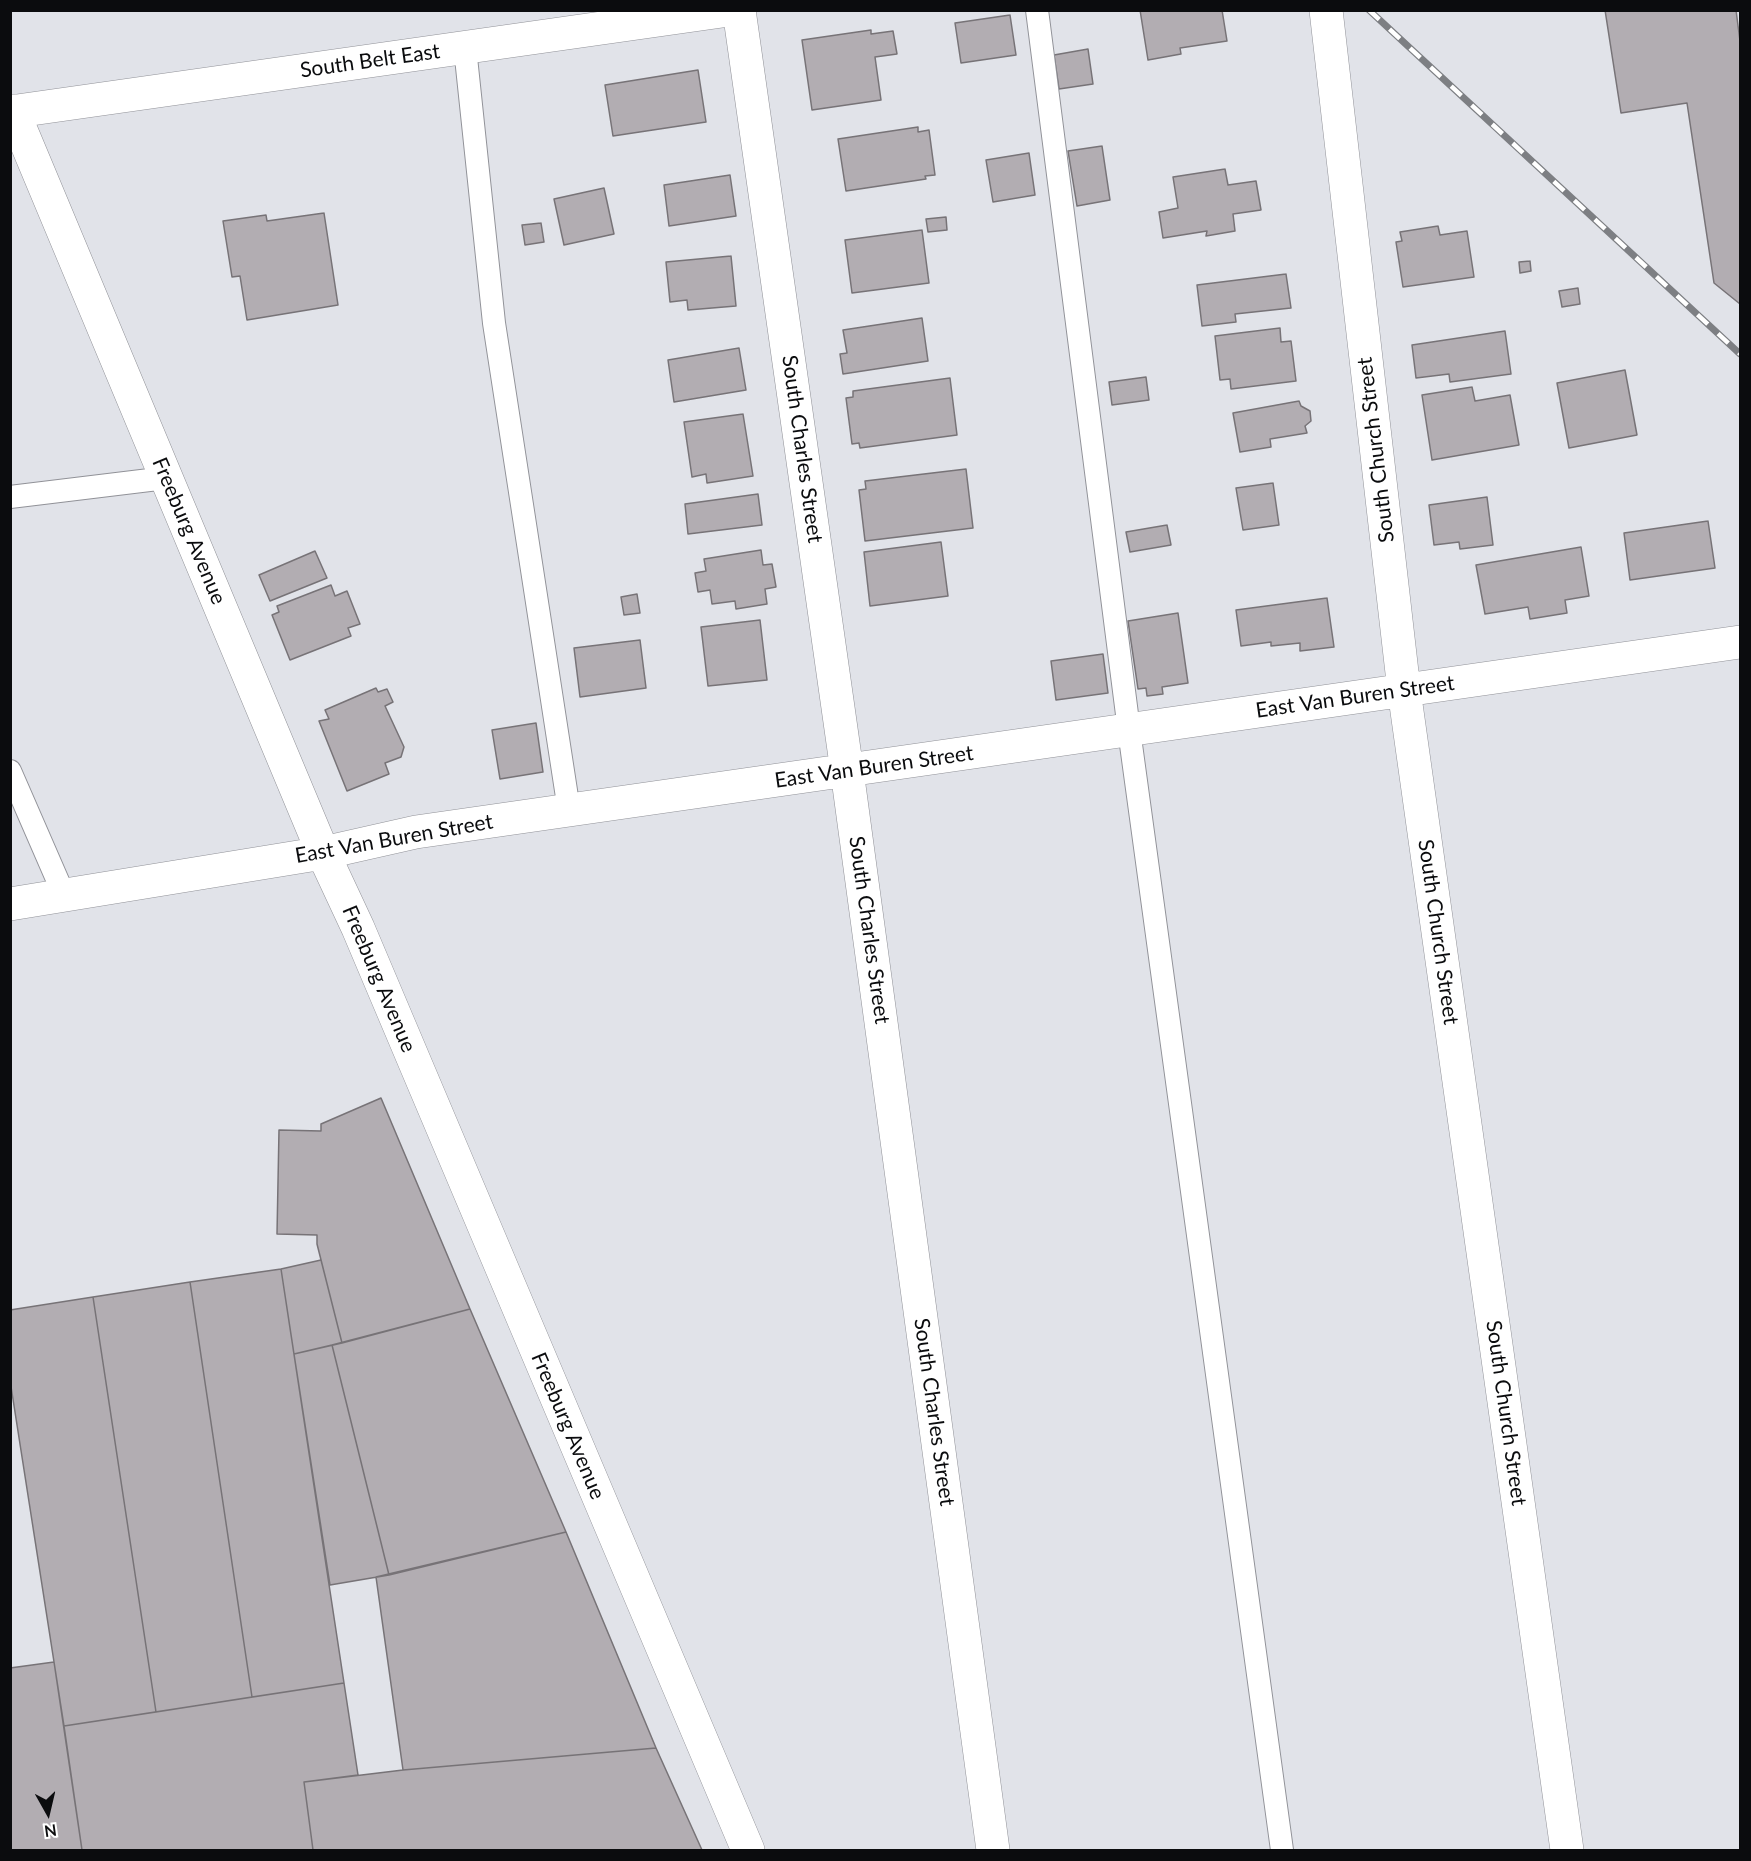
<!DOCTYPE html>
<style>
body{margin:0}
#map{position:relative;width:1751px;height:1861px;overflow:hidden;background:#e1e3e9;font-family:Lato,sans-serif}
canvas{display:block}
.frame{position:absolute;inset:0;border:12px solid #0b0c0e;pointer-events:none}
.north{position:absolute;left:18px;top:1783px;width:60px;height:60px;-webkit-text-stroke:4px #fff;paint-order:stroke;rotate:172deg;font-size:16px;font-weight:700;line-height:24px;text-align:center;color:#0b0c0e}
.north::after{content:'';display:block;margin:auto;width:21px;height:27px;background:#0b0c0e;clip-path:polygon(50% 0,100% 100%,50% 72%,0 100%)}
</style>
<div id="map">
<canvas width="1751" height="1861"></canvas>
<div class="frame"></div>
<div class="north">N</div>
</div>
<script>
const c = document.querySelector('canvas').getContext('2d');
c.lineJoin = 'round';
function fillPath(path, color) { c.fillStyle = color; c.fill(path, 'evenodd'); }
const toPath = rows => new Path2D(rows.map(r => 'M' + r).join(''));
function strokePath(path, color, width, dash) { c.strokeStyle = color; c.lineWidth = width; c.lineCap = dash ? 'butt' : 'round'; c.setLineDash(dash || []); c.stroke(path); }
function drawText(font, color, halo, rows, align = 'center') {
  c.font = font + ' Lato,sans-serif'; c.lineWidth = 4.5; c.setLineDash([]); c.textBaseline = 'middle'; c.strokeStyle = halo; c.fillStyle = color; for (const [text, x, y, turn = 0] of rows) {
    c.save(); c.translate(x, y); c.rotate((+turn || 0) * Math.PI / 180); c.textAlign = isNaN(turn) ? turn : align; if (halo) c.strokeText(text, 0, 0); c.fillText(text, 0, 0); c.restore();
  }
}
const building = toPath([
 [1140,10,1222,10,1227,41,1180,48,1181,54,1148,60,1140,10],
 [1605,10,1736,10,1740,41,1740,304,1714,283,1687,103,1621,113,1605,10],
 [1010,15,1016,55,961,63,955,23,1010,15],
 [871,30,871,34,893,31,897,54,875,57,881,100,812,110,802,40,871,30],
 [1088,49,1093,84,1059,89,1054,55,1088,49],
 [698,70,706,122,613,136,605,85,698,70],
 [918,127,918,132,929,130,935,175,925,176,926,179,846,191,838,139,918,127],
 [1102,146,1110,200,1077,206,1068,151,1102,146],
 [1029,153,1035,195,993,202,986,160,1029,153],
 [1225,169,1228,185,1256,181,1261,210,1233,214,1235,231,1206,236,1207,231,1163,238,1159,212,1178,208,1173,177,1225,169],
 [730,175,736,216,669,226,664,185,730,175],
 [604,188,614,234,564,245,554,199,604,188],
 [324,213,338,305,247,320,240,276,232,277,223,221,266,215,267,221,324,213],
 [946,217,947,230,928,232,926,219,946,217],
 [541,223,544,242,525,245,522,225,541,223],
 [1438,226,1440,235,1467,231,1474,277,1403,287,1396,242,1402,241,1400,232,1438,226],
 [922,230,929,283,852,293,845,240,922,230],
 [731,256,736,306,688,310,687,300,670,302,666,262,731,256],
 [1530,261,1531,271,1520,273,1519,262,1530,261],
 [1286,274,1291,308,1235,314,1236,322,1202,326,1197,285,1286,274],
 [1578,288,1580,304,1562,307,1559,291,1578,288],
 [922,318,928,361,843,374,840,354,847,353,843,330,922,318],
 [1280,328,1281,342,1291,341,1296,381,1231,389,1230,379,1220,380,1215,336,1280,328],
 [1505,331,1511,374,1450,382,1449,374,1416,378,1412,345,1505,331],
 [739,348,746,390,674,402,668,360,739,348],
 [1625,370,1637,435,1569,448,1557,383,1625,370],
 [1146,377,1149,400,1112,405,1109,382,1146,377],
 [950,378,957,435,860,448,859,443,852,444,846,398,853,397,853,391,950,378],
 [1472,387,1475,401,1510,395,1519,445,1432,460,1422,395,1472,387],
 [1299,401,1301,406,1310,411,1311,421,1305,426,1307,433,1270,439,1271,447,1240,452,1233,413,1299,401],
 [743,414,753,476,707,483,706,474,692,477,684,422,743,414],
 [966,469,973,528,865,541,859,490,866,489,865,481,966,469],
 [1273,483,1279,525,1243,530,1236,488,1273,483],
 [758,494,762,525,688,534,685,504,758,494],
 [1487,497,1493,545,1460,549,1459,542,1434,545,1429,505,1487,497],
 [1708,521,1715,568,1630,580,1624,533,1708,521],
 [1167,525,1171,545,1130,552,1126,532,1167,525],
 [941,542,948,596,870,606,864,552,941,542],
 [1581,547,1589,596,1565,600,1567,613,1530,619,1528,607,1485,614,1476,565,1581,547],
 [761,550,763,565,772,564,776,587,765,589,767,604,736,609,735,601,712,604,710,590,698,592,695,573,706,571,704,559,761,550],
 [315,551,327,578,270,601,259,575,315,551],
 [331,585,335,596,347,591,360,624,348,628,351,636,290,660,272,615,279,612,277,606,331,585],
 [637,594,640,613,624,615,621,597,637,594],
 [1327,598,1334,647,1300,651,1300,643,1271,646,1271,642,1241,646,1236,610,1327,598],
 [1178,613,1188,683,1162,687,1163,694,1147,696,1146,688,1138,689,1128,621,1178,613],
 [760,620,767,680,708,686,701,627,760,620],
 [640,640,646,688,580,697,574,648,640,640],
 [1103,654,1108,693,1056,700,1051,661,1103,654],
 [376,688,378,692,387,689,393,702,385,706,404,747,401,757,385,763,389,774,347,791,319,721,329,719,325,710,376,688],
 [536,723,543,772,500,779,492,730,536,723],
 [381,1098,470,1309,342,1343,317,1244,317,1235,277,1234,279,1130,321,1131,321,1124,381,1098],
 [321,1260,342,1343,294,1354,281,1269,321,1260],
 [281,1269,344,1683,252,1697,190,1282,281,1269],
 [190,1282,252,1697,156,1712,93,1297,190,1282],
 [93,1297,156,1712,64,1726,10,1380,10,1310,93,1297],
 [470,1309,566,1532,389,1575,332,1345,470,1309],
 [332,1345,389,1575,330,1585,294,1354,332,1345],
 [566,1532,656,1748,403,1770,376,1577,566,1532],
 [54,1662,82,1850,10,1850,10,1668,54,1662],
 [344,1683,358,1775,304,1782,313,1850,82,1850,64,1726,344,1683],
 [656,1748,702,1850,313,1850,304,1782,403,1770,656,1748]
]);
fillPath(building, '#b2adb2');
strokePath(building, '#777377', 1.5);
const lane = toPath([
 [1037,10,1129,730,1282,1850],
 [465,48,494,323,569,810],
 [10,497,166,478],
 [10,771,64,895]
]);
const street = toPath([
 [739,10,847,771,993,1850],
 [1326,10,1404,690,1567,1850],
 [13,111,323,853,358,928,748,1850],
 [10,904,323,853,416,832,1740,642]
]);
const secondary = toPath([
 [10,112,729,10]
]);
strokePath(lane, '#919298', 24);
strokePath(street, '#919298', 34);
strokePath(secondary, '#919298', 34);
strokePath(lane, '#fff', 22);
strokePath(street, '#fff', 33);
strokePath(secondary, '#fff', 33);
const rail = toPath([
 [1369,10,1740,354]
]);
strokePath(rail, '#7d7f83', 7);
strokePath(rail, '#fff', 4.5, [14]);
drawText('21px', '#0b0c0e', '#fff', [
 ["South Belt East",370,61,-8],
 ["South Charles Street",802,449,82],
 ["South Church Street",1376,450,-97],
 ["Freeburg Avenue",189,531,67],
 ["East Van Buren Street",1355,697,-8],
 ["East Van Buren Street",874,767,-8],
 ["East Van Buren Street",394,839,-10],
 ["South Charles Street",869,930,82],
 ["South Church Street",1438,932,82],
 ["Freeburg Avenue",379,979,67],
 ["South Charles Street",934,1412,82],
 ["South Church Street",1506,1413,82],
 ["Freeburg Avenue",568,1426,67]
]);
</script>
